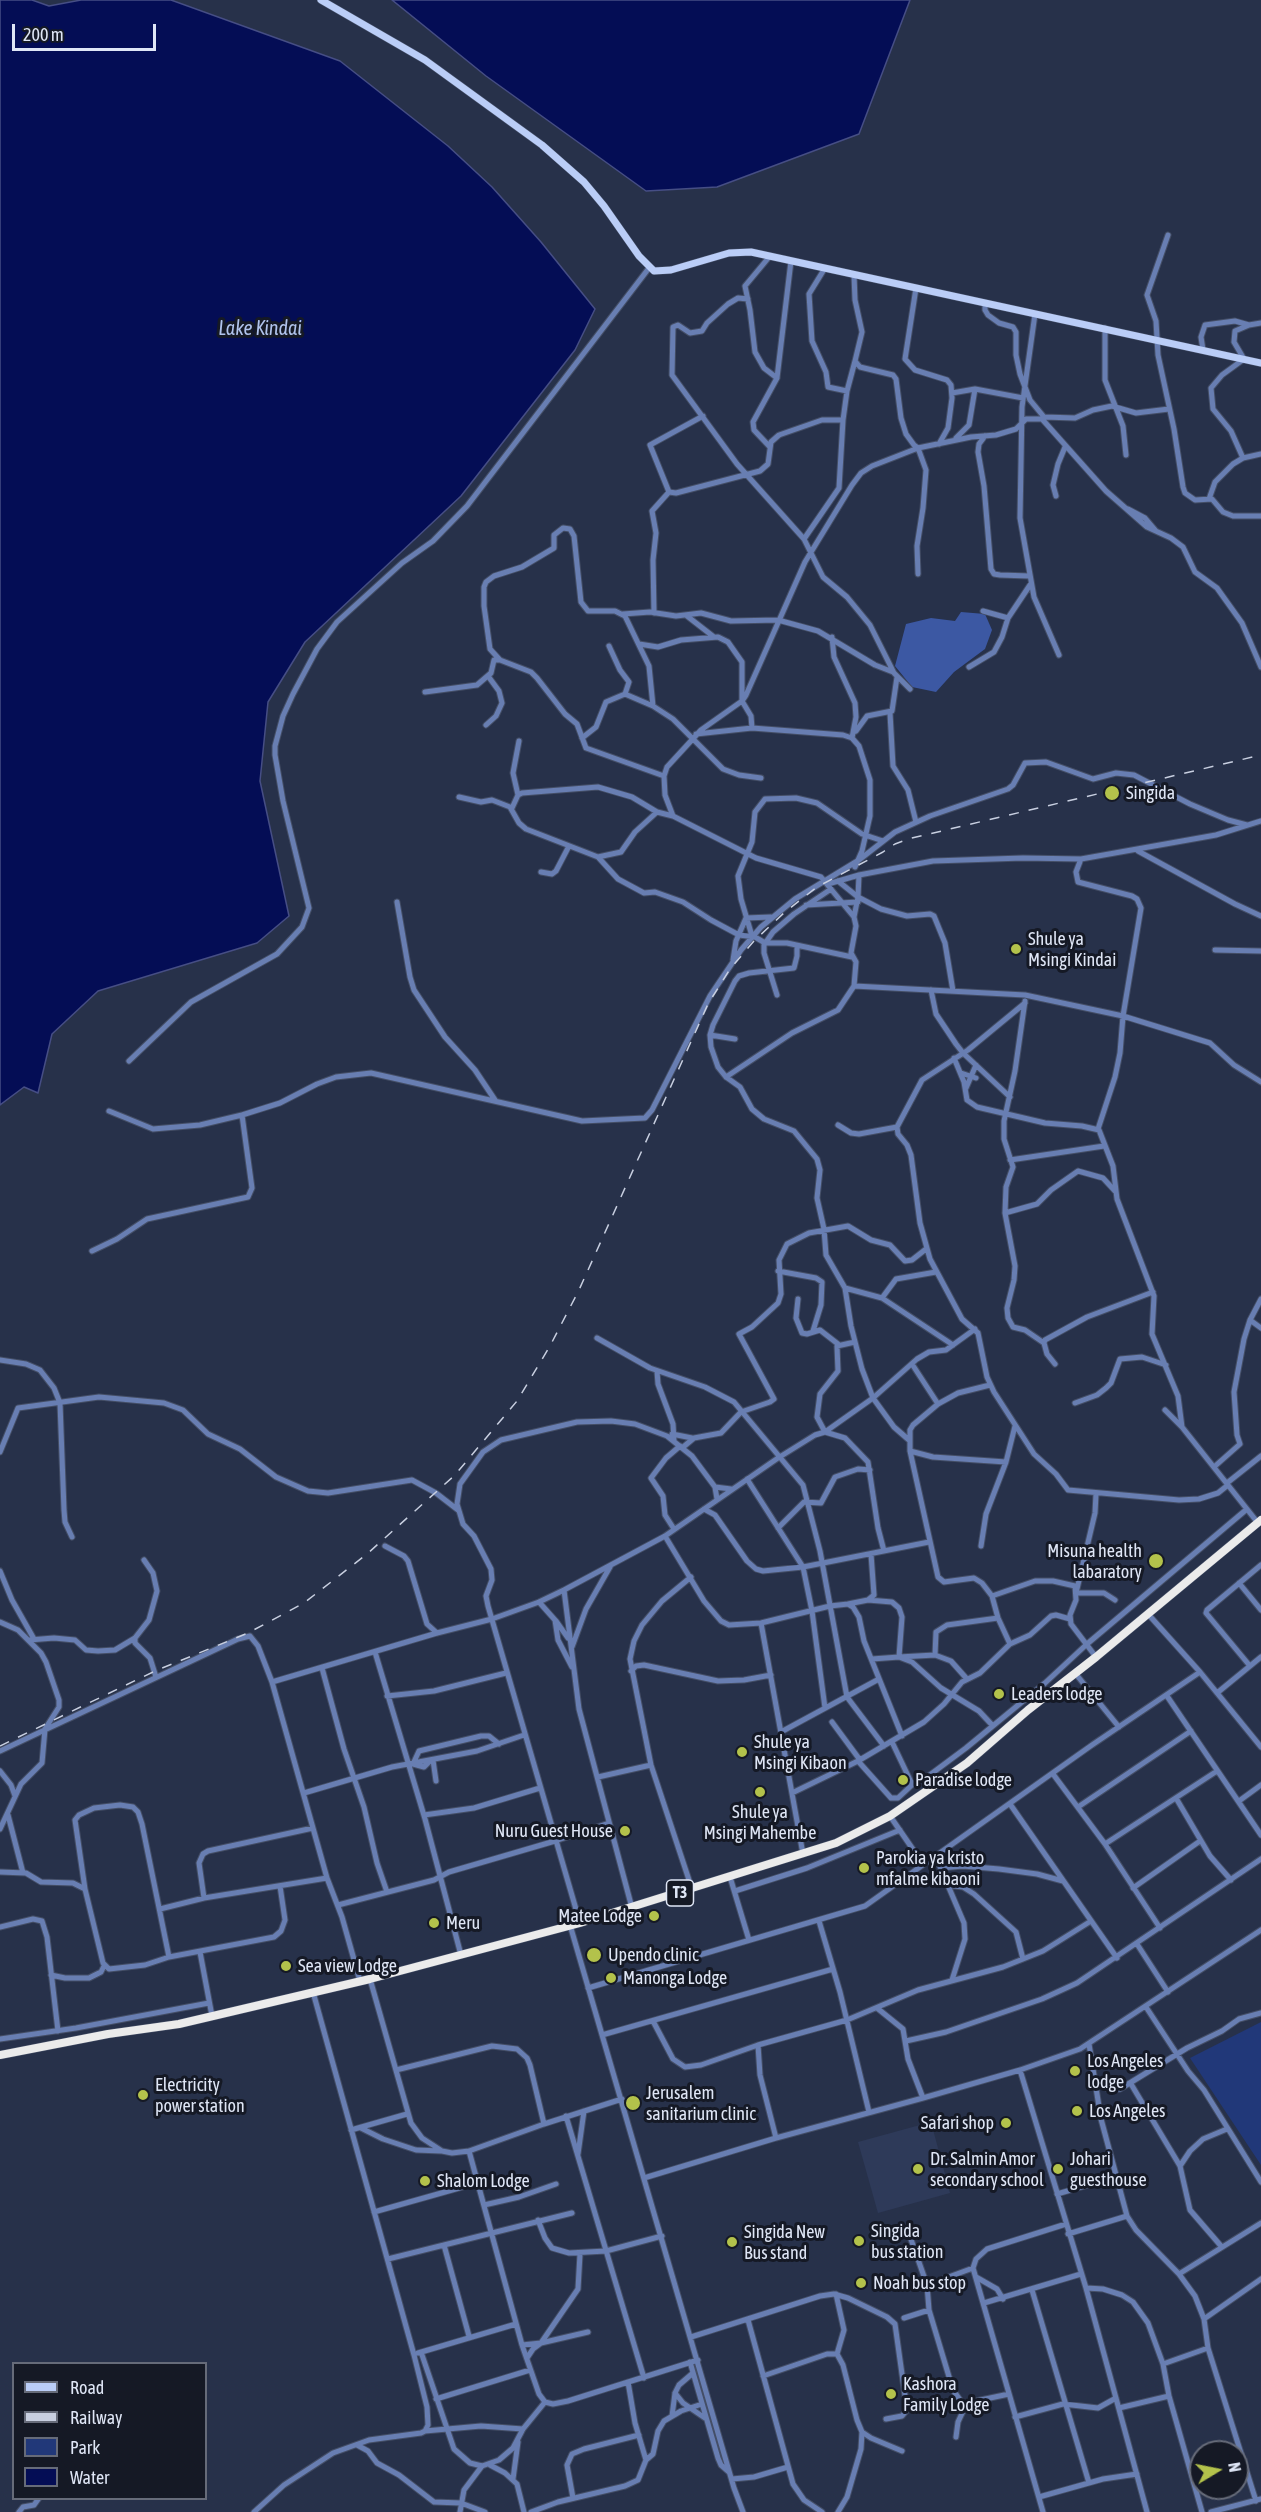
<!DOCTYPE html>
<style>
body{margin:0}
#map{position:relative;width:1261px;height:2512px;overflow:hidden;background:#27314a;font-family:"Asap Condensed",sans-serif}
canvas{display:block}
.legend{position:absolute;left:12px;top:2362px;width:195px;height:138px;box-sizing:border-box;background:#151925;border:2px solid #666b79;margin:0;padding:8px 10px;list-style:none;font-size:18px;color:#dfe6f6}
.legend li{display:flex;align-items:center;gap:12px;height:30px}
.legend b{width:30px;border:2px solid #666b79}
.north{position:absolute;left:1189px;top:2440px;width:60px;height:60px;box-sizing:border-box;background:#151925;border:2px solid #666b79;border-radius:50%;rotate:80deg;font-size:16px;font-weight:700;line-height:24px;text-align:center;color:#dfe6f6}
.north::after{content:'';display:block;margin:auto;width:21px;height:27px;background:#b3c24b;clip-path:polygon(50% 0,100% 100%,50% 72%,0 100%)}
.scale{position:absolute;left:12px;top:24px;width:144px;height:27px;box-sizing:border-box;border:3px solid #dfe6f6;border-top:0;padding-left:8px;font-size:18px;line-height:21px;white-space:nowrap;color:#dfe6f6;-webkit-text-stroke:4px #151925;paint-order:stroke}
</style>
<div id="map">
<canvas width="1261" height="2512"></canvas>
<ul class="legend">
<li><b style="height:8px;background:#bacdf7"></b>Road</li>
<li><b style="height:8px;background:#c8cfe0"></b>Railway</li>
<li><b style="height:16px;background:#213879"></b>Park</li>
<li><b style="height:16px;background:#040d55"></b>Water</li>
</ul>
<div class="north">N</div>
<div class="scale">200 m</div>
</div>
<script>
const c = document.querySelector('canvas').getContext('2d');
c.lineJoin = 'round';
function fillPath(path, color) { c.fillStyle = color; c.fill(path, 'evenodd'); }
const toPath = rows => new Path2D(rows.map(r => 'M' + r).join(''));
function strokePath(path, color, width, dash) { c.strokeStyle = color; c.lineWidth = width; c.lineCap = dash ? 'butt' : 'round'; c.setLineDash(dash || []); c.stroke(path); }
function drawText(font, color, halo, rows, align = 'center') {
  c.font = font + ' "Asap Condensed",sans-serif'; c.lineWidth = 6; c.setLineDash([]); c.textBaseline = 'middle'; c.strokeStyle = halo; c.fillStyle = color; for (const [text, x, y, turn = 0] of rows) {
    c.save(); c.translate(x, y); c.rotate((+turn || 0) * Math.PI / 180); c.textAlign = isNaN(turn) ? turn : align; if (halo) c.strokeText(text, 0, 0); c.fillText(text, 0, 0); c.restore();
  }
}
fillPath(toPath([
 [931,2122,950,2193,878,2213,858,2142]
]), '#2e3a59');
fillPath(toPath([
 [1261,2022,1261,2165,1190,2058]
]), '#213879');
fillPath(toPath([
 [961,612,985,614,992,630,985,649,954,672,936,692,912,687,895,666,906,624,931,618,955,621]
]), '#3c58a3');
const water = toPath([
 [0,0,32,0,49,6,81,0,171,0,340,61,448,146,492,187,541,242,595,309,575,350,461,496,305,642,268,702,260,781,289,916,257,943,98,991,52,1034,38,1093,24,1087,0,1105,0,0],
 [392,0,910,0,859,134,717,187,646,191,486,76,392,0]
]);
fillPath(water, '#040d55');
strokePath(water, '#464e85', 1.5);
const minor = toPath([
 [1168,235,1147,295,1156,321,1158,355,1174,429,1183,487,1185,493,1195,500,1212,499,1223,512,1233,516,1261,516],
 [770,256,745,286,750,310,755,352,764,368,777,378],
 [825,268,809,294,812,341,826,372,828,387,847,391],
 [854,275,855,300,862,332,855,361,860,367,893,375,896,379,901,418,906,434,914,445,918,448,971,437,996,435,1016,429,1026,419,1042,419,1106,491,1147,527,1171,538,1183,547,1195,572,1217,588,1242,623,1261,667],
 [916,288,905,359,915,370,947,380,951,385,952,398,948,428,939,444],
 [748,299,738,298,728,304,707,323,702,331,690,333,678,325,673,327,672,375,737,464,804,539],
 [985,303,985,310,988,315,999,323,1013,327,1016,332,1016,355,1020,374,1030,400,1044,417,1075,418,1093,410,1112,406,1136,413,1169,409],
 [1035,314,1022,407,1020,518,1034,597,1059,655],
 [1105,328,1105,380,1123,426,1126,455],
 [1203,350,1201,337,1205,325,1235,321,1249,325],
 [855,361,847,391,843,420,839,488,804,539,823,577,847,597,870,625,894,673,910,689],
 [952,393,975,389,1023,398],
 [703,416,650,445,669,492,676,493,760,471,768,464,771,442,779,435,822,420,843,420],
 [985,436,979,444,978,452,984,486,991,569,994,574,1000,575,1029,576],
 [956,438,969,425,975,389],
 [770,447,754,430,753,422,777,378,791,261],
 [1243,458,1231,431,1213,409,1211,388,1222,375,1244,359,1234,342,1235,331,1249,325,1261,323],
 [1056,496,1053,485,1058,464,1065,447],
 [1209,499,1215,482,1233,464,1243,458,1261,454],
 [1128,509,1145,518,1156,531],
 [983,611,1008,618],
 [654,613,653,560,656,533,652,511,669,492],
 [623,614,650,612,676,616,701,613,731,621,778,620,818,631,875,665,893,672],
 [687,616,714,637],
 [832,637,834,657,855,703,856,717,852,738,859,746,870,780,870,816,862,851,855,867],
 [639,644,658,647,681,640,718,637,728,642,742,662,742,701,751,716,752,728],
 [609,646,620,670,629,682,625,694,653,706],
 [969,667,994,652,1002,637,1008,618,1030,585],
 [425,692,477,685,491,673,494,660,500,660],
 [890,713,893,766,908,790,916,822],
 [486,725,496,716,502,703,499,691,488,676],
 [856,731,867,716,892,711,897,677],
 [696,734,752,728,843,735,852,738],
 [582,738,596,727,606,702,625,694],
 [664,776,586,748,577,724,565,714,537,678,531,672,500,660,490,649,484,606,484,587,486,582,494,576,522,567,554,548,554,535,563,528,570,529,574,536,581,602,588,611,615,611,625,616,649,666,653,706,673,719,723,769,739,775,761,778],
 [518,795,513,773,519,741],
 [459,797,481,802,492,800,510,807,519,823,526,829,598,857,618,879,644,893,655,892,683,902,711,920,739,935,755,937,765,943,787,943,852,957],
 [512,808,518,795,522,793,598,787,632,797,657,812,673,816,756,858,821,877,854,917,856,926,851,953,856,962,854,986],
 [673,816,665,795,664,776,667,767,701,730,742,701,746,695,805,562,852,485,861,473,872,466,918,448,926,470,923,508,917,546,918,574],
 [1138,851,1235,904,1261,916],
 [598,857,621,852,635,832,657,812],
 [1081,859,1076,872,1078,882,1132,896,1137,899,1141,908,1123,1016,1210,1043,1234,1065,1261,1082],
 [541,872,552,874,556,871,569,846],
 [838,881,858,897,881,909,907,916,930,914,934,916,945,943,953,991],
 [828,884,859,875,933,861,1023,858,1081,859,1216,835,1261,821],
 [397,902,410,977,414,990,445,1037,475,1070,495,1100],
 [806,905,858,902],
 [854,917,858,897,859,875],
 [752,936,741,899,738,876,752,842,755,812,765,799,796,798,817,803,862,834,883,841],
 [797,946,797,956,794,968,749,973,739,976,735,981,713,1025,710,1035,711,1047,718,1067,726,1077,740,1087,752,1109,764,1119,794,1131,817,1159,820,1170,817,1198,824,1229,826,1255,845,1288,851,1326,862,1369,873,1398,894,1427,909,1440],
 [1215,950,1261,951],
 [733,960,736,941,746,918,771,917],
 [931,990,936,1014,956,1044,963,1053,1010,1097],
 [777,995,764,953,764,945,773,932,794,914,831,889],
 [1025,1001,1015,1071,1004,1121,1004,1139,1013,1167,1006,1187,1005,1213,1015,1266,1014,1280,1007,1308,1008,1318,1013,1327,1025,1330,1044,1343],
 [1025,1003,968,1050,922,1080,897,1127,898,1134,907,1145,911,1155,920,1223,930,1259,962,1319,978,1333,987,1377,994,1392,1034,1454,1056,1474,1068,1490,1179,1500,1199,1499,1218,1493,1228,1485],
 [710,1035,735,1039],
 [954,1058,964,1082,967,1100,977,1107,1045,1123,1082,1126,1099,1130,1113,1166,1117,1199,1154,1296,1152,1334,1178,1396,1182,1427,1258,1523],
 [129,1061,191,1002,277,954,302,927,309,908,283,801,275,755,275,746,283,716,293,694,317,649,337,622,402,563,433,541,467,506,649,268],
 [961,1073,976,1078],
 [726,1077,792,1033,838,1010,854,986,1025,995,1123,1016,1120,1053,1115,1077,1098,1129],
 [966,1088,976,1065],
 [109,1111,153,1129,200,1125,242,1115,280,1103,317,1084,336,1077,371,1073,582,1121,645,1118,652,1110,710,996,741,950,761,927,795,899,859,860,895,832,930,816,1008,789,1013,785,1025,763,1046,762,1093,779,1116,773,1134,775,1190,804,1228,820,1247,825],
 [838,1125,851,1133,859,1134,897,1127],
 [1010,1160,1104,1146],
 [1005,1213,1037,1204,1051,1190,1078,1171,1103,1178,1115,1191],
 [92,1251,117,1239,147,1219,248,1197,252,1188,242,1115],
 [778,1271,816,1278,822,1282,821,1305,813,1331],
 [845,1288,882,1298,953,1345],
 [882,1298,896,1279,936,1272],
 [798,1299,796,1318,802,1333,807,1334,820,1330,838,1344],
 [1250,1320,1261,1328],
 [597,1338,650,1368,705,1387,734,1402,803,1485,820,1551,847,1697,884,1746],
 [855,1342,837,1346,838,1371,820,1394,817,1417,825,1432,845,1438,868,1462,878,1528,884,1551],
 [0,1360,26,1364,40,1370,54,1388,60,1403,64,1510,65,1522,72,1537],
 [912,1364,938,1404],
 [1055,1364,1047,1354,1044,1343,1045,1340,1087,1317,1153,1292],
 [657,1371,658,1384,673,1424,674,1441],
 [990,1385,958,1393,938,1404,913,1425,910,1430,910,1451,938,1577,944,1582,974,1578,982,1583,992,1596,1035,1581,1053,1581,1075,1586,1076,1600,1070,1615,1071,1624,1096,1657],
 [1075,1403,1097,1395,1106,1388,1111,1383,1120,1359,1142,1357,1166,1365],
 [1165,1410,1182,1427],
 [672,1434,692,1438],
 [682,1448,694,1438,721,1433,741,1412,770,1402,774,1399,739,1334,752,1327,778,1303,781,1294,779,1260,787,1244,809,1233,848,1226,871,1240,890,1245,905,1261,912,1260,926,1249],
 [910,1451,933,1457,1006,1462],
 [0,1452,18,1408,99,1397,164,1403,183,1410,208,1434,240,1449,276,1477,308,1491,328,1493,412,1480,436,1493,458,1510],
 [1214,1467,1240,1444,1237,1435,1234,1392,1244,1339,1250,1320,1261,1299],
 [747,1479,803,1567,812,1611,825,1708],
 [1227,1483,1261,1456],
 [715,1487,731,1489],
 [704,1509,715,1515,747,1561,756,1569,763,1571,803,1567,929,1542],
 [778,1528,804,1502,821,1503,835,1477,858,1469,870,1470],
 [674,1529,665,1515,663,1496,651,1478,666,1458,680,1446],
 [665,1536,704,1601,721,1621,729,1625,761,1623,830,1606,848,1604,853,1607,859,1617,864,1641,902,1736],
 [385,1546,404,1556,408,1561,427,1624,437,1633],
 [981,1546,986,1514,1006,1462,1015,1426],
 [144,1560,153,1573,157,1591,149,1620,135,1638,135,1643,150,1658,156,1677],
 [0,1571,12,1600,34,1639],
 [691,1577,662,1601,642,1625,634,1641,630,1659,651,1765,692,1889],
 [1239,1583,1261,1610],
 [1077,1589,1095,1513,1096,1494],
 [564,1590,579,1709,632,1908],
 [1077,1593,1104,1593,1115,1600],
 [992,1596,998,1618,1010,1644],
 [868,1600,892,1602,899,1608,902,1617,899,1657,935,1655],
 [539,1602,555,1620,558,1640,572,1667],
 [848,1604,868,1600,874,1595,871,1554],
 [1148,1614,1200,1672,1261,1747],
 [556,1621,568,1638],
 [0,1622,18,1630,41,1653,46,1662,59,1700,59,1707,45,1729,42,1763,21,1784,0,1829],
 [761,1623,803,1854],
 [29,1640,54,1638,75,1640,86,1650,98,1651,115,1650,135,1638],
 [572,1647,586,1609,610,1567],
 [375,1652,425,1819,461,1955],
 [872,1659,899,1657,912,1662,941,1688,979,1711,993,1726],
 [1250,1666,1206,1613,1207,1610,1261,1565],
 [322,1668,344,1749,364,1807,377,1863,387,1892],
 [631,1671,636,1666,644,1665,718,1681,744,1680,771,1675],
 [1075,1673,1119,1727],
 [967,1679,951,1661,935,1655,936,1632,947,1625,998,1618],
 [272,1682,437,1633,492,1619,539,1602,564,1590,665,1536,778,1458,815,1435,825,1432,873,1398,917,1359,929,1352,946,1350,975,1329],
 [1217,1693,1261,1657],
 [387,1696,434,1691,506,1673],
 [1167,1696,1261,1835],
 [832,1722,860,1760],
 [781,1732,879,1679],
 [892,1742,911,1782,917,1784,923,1780,966,1748,1045,1683,1087,1644,1247,1509],
 [0,1751,238,1639,250,1636,258,1646,272,1682,327,1878,342,1917,360,1981],
 [433,1760,436,1781],
 [430,1761,424,1767,413,1764,419,1751,481,1736,489,1736,499,1744],
 [858,1761,891,1798,898,1798,913,1784],
 [0,1771,11,1785,15,1796],
 [1053,1774,1105,1844,1160,1928],
 [598,1777,651,1765],
 [304,1793,392,1767,477,1751,524,1735],
 [792,1793,858,1761,924,1722,944,1704,962,1682,980,1673,1010,1644,1030,1635,1051,1616,1056,1615,1070,1619],
 [1176,1798,1210,1856,1231,1880],
 [1239,1801,1261,1785],
 [1010,1804,1117,1958],
 [1078,1807,1191,1731],
 [8,1815,23,1873],
 [424,1815,474,1808,540,1788],
 [890,1816,923,1864],
 [1105,1844,1217,1771],
 [935,1855,964,1923,965,1939,952,1980],
 [941,1868,963,1866,999,1869,1037,1874,1063,1881],
 [0,1872,26,1873,41,1882,73,1883,85,1889,103,1963,109,1969,145,1965,169,1957,274,1937,281,1931,285,1920,280,1886],
 [730,1877,749,1940],
 [947,1885,963,1887,974,1894,1016,1932,1023,1959],
 [1133,1888,1200,1841],
 [85,1889,75,1820,79,1815,94,1808,120,1805,133,1807,138,1812,142,1824,169,1957],
 [735,1891,807,1868,900,1830],
 [204,1898,199,1863,203,1854,208,1851,313,1828],
 [338,1905,434,1880,449,1872,555,1841,609,1823],
 [160,1909,204,1898,327,1878],
 [819,1921,840,1992,869,2112],
 [580,1923,488,1606,486,1596,492,1580,491,1569,474,1536,463,1524,457,1504,460,1484,483,1452,501,1440,577,1422,611,1421,635,1424,667,1436,692,1456,715,1487,717,1499],
 [570,1925,734,2488,743,2512],
 [0,1927,33,1919,42,1921,47,1937,58,2031],
 [1137,1944,1168,1992],
 [200,1952,212,2016],
 [51,1975,65,1978,89,1978,101,1972,104,1966],
 [370,1979,411,2123,422,2138,442,2151,452,2153,469,2151,544,2124,622,2099],
 [588,1988,865,1906,1092,1745,1200,1672],
 [1146,2007,1188,2071,1204,2090,1261,2182],
 [877,2008,903,2029,908,2059,923,2098],
 [653,2021,673,2059,685,2067,701,2065,758,2045,847,2020,918,1990,1003,1967,1043,1951,1091,1921],
 [602,2035,833,1969],
 [0,2039,76,2028,209,2003],
 [906,2041,946,2032,1042,1999,1077,1983,1261,1859],
 [1089,2044,1101,2119,1127,2216,1136,2230,1179,2274,1195,2296,1204,2319,1208,2348,1256,2501],
 [758,2045,760,2075,776,2138],
 [396,2070,492,2046,517,2049,527,2058,530,2065,544,2124],
 [1020,2070,1086,2288,1147,2512],
 [1094,2082,1111,2090,1120,2089,1187,2048,1222,2031,1239,2019,1261,2013],
 [1131,2084,1180,2166,1190,2210,1221,2246],
 [566,2116,644,2378],
 [361,2128,383,2139,416,2150,441,2151],
 [351,2130,407,2114],
 [469,2151,522,2345,539,2394,545,2402,553,2404,568,2401,698,2360],
 [578,2154,584,2111],
 [1180,2166,1190,2151,1203,2139,1227,2129],
 [644,2178,776,2138,923,2098,1020,2070,1080,2049,1261,1930],
 [1057,2194,1116,2177],
 [484,2205,519,2197,556,2184],
 [374,2212,477,2183],
 [538,2220,545,2238,552,2248,569,2253,606,2251,662,2236],
 [907,2228,927,2285,929,2310,953,2390,965,2407],
 [1068,2234,1127,2216],
 [444,2245,469,2336],
 [388,2259,572,2213],
 [1179,2274,1261,2223],
 [976,2277,997,2289,1003,2299],
 [927,2285,973,2268],
 [1086,2288,1103,2289,1122,2295,1133,2302,1148,2323,1163,2364,1169,2396,1202,2512],
 [1032,2290,1089,2483],
 [836,2294,844,2330,837,2354],
 [984,2303,1081,2274],
 [904,2318,929,2310],
 [1204,2319,1261,2279],
 [748,2320,793,2484,804,2500,822,2512],
 [691,2337,820,2296,834,2294,848,2298,887,2317,895,2324,907,2410,902,2416,886,2419],
 [522,2345,541,2343,588,2332],
 [421,2352,454,2449,470,2463,482,2466,499,2460,513,2448,523,2429,545,2402],
 [418,2353,516,2324],
 [527,2358,533,2349,541,2343,578,2289,580,2254],
 [690,2362,718,2458,721,2465,729,2472],
 [1163,2364,1208,2348],
 [763,2376,827,2354,837,2354,843,2365,857,2420,862,2432,871,2438,902,2451],
 [675,2393,683,2403,705,2418],
 [436,2399,530,2370],
 [1119,2408,1169,2396],
 [672,2416,675,2393,679,2385,693,2373],
 [1015,2417,1063,2404,1098,2408,1116,2398],
 [425,2431,481,2426,523,2429],
 [956,2437,958,2422,965,2407,976,2401,1009,2394],
 [357,2445,368,2451,377,2463,399,2475,434,2502,461,2503,485,2512],
 [646,2460,653,2454,658,2431,664,2421,681,2411,702,2404],
 [490,2465,505,2473,517,2484,524,2512],
 [513,2479,518,2442],
 [732,2479,754,2477,788,2467],
 [1039,2497,1103,2479,1137,2474],
 [573,2498,567,2465,572,2454,584,2449,639,2435],
 [19,2512,23,2507,34,2505,39,2498],
 [254,2512,284,2485,333,2453,369,2440,421,2433,425,2431,428,2425,427,2407,414,2355,313,1992],
 [460,2512,464,2490,482,2466],
 [531,2512,558,2502,625,2486,638,2480,646,2460,635,2423,628,2382],
 [838,2512,847,2497,861,2449,862,2432],
 [1043,2512,973,2268,976,2259,987,2249,1066,2224],
 [1211,2512,1261,2499]
]);
const major = toPath([
 [321,0,425,60,542,145,584,182,604,206,639,256,654,271,671,270,729,253,751,252,1261,363]
]);
const highway = toPath([
 [0,2055,108,2034,179,2024,370,1979,580,1923,836,1843,890,1816,967,1763,1028,1710,1096,1657,1261,1520]
]);
strokePath(minor, '#444e66', 7);
strokePath(major, '#444e66', 8);
strokePath(highway, '#444e66', 9);
strokePath(minor, '#687eb2', 5);
strokePath(major, '#bacdf7', 7);
strokePath(highway, '#ebebeb', 8);
strokePath(toPath([
 [0,1746,155,1671,248,1633,304,1603,367,1554,455,1475,517,1401,550,1346,579,1290,708,1004,730,969,754,941,785,912,817,887,883,852,895,844,908,839,1261,755]
]), '#c8cfe0', 1.5, [10, 10]);
for (const [x, y, r, color] of [
 [1112,793,8,"#b3c24b"],
 [1016,949,6,"#b3c24b"],
 [1156,1561,8,"#b3c24b"],
 [999,1694,6,"#b3c24b"],
 [742,1752,6,"#b3c24b"],
 [903,1780,6,"#b3c24b"],
 [760,1792,6,"#b3c24b"],
 [625,1831,6,"#b3c24b"],
 [864,1868,6,"#b3c24b"],
 [654,1916,6,"#b3c24b"],
 [434,1923,6,"#b3c24b"],
 [594,1955,8,"#b3c24b"],
 [286,1966,6,"#b3c24b"],
 [611,1978,6,"#b3c24b"],
 [1075,2071,6,"#b3c24b"],
 [143,2095,6,"#b3c24b"],
 [633,2103,8,"#b3c24b"],
 [1077,2111,6,"#b3c24b"],
 [1006,2123,6,"#b3c24b"],
 [918,2169,6,"#b3c24b"],
 [1058,2169,6,"#b3c24b"],
 [425,2181,6,"#b3c24b"],
 [859,2241,6,"#b3c24b"],
 [732,2242,6,"#b3c24b"],
 [861,2283,6,"#b3c24b"],
 [891,2394,6,"#b3c24b"]
]) { const dot = new Path2D(); dot.arc(x, y, r, 0, 2 * Math.PI); c.fillStyle = color; c.fill(dot); strokePath(dot, '#151925', 2); }
for (const [x, y, w] of [
 [680,1893,27]
]) { const box = new Path2D(); box.roundRect(x - w / 2, y - 13, w, 26, 4.5); c.fillStyle = '#151925'; c.fill(box); strokePath(box, '#dfe6f6', 1.5); }
drawText('bold 16px', '#dfe6f6', null, [
 ["T3",680,1893]
]);
drawText('18px', '#dfe6f6', '#151925', [
 ["Singida",1126,793],
 ["Shule ya",1028,939],
 ["Msingi Kindai",1028,960],
 ["Misuna health",1142,1551,"right"],
 ["labaratory",1142,1572,"right"],
 ["Leaders lodge",1011,1694],
 ["Shule ya",754,1742],
 ["Msingi Kibaon",754,1763],
 ["Paradise lodge",915,1780],
 ["Shule ya",760,1812,"center"],
 ["Msingi Mahembe",760,1833,"center"],
 ["Nuru Guest House",613,1831,"right"],
 ["Parokia ya kristo",876,1858],
 ["mfalme kibaoni",876,1879],
 ["Matee Lodge",642,1916,"right"],
 ["Meru",446,1923],
 ["Upendo clinic",608,1955],
 ["Sea view Lodge",298,1966],
 ["Manonga Lodge",623,1978],
 ["Los Angeles",1087,2061],
 ["lodge",1087,2082],
 ["Electricity",155,2085],
 ["power station",155,2106],
 ["Jerusalem",646,2093],
 ["sanitarium clinic",646,2114],
 ["Los Angeles",1089,2111],
 ["Safari shop",994,2123,"right"],
 ["Dr. Salmin Amor",930,2159],
 ["secondary school",930,2180],
 ["Johari",1070,2159],
 ["guesthouse",1070,2180],
 ["Shalom Lodge",437,2181],
 ["Singida",871,2231],
 ["bus station",871,2252],
 ["Singida New",744,2232],
 ["Bus stand",744,2253],
 ["Noah bus stop",873,2283],
 ["Kashora",903,2384],
 ["Family Lodge",903,2405]
], 'left');
drawText('italic 20px', '#b0c3ec', '#151925', [
 ["Lake Kindai",260,329]
]);
</script>
